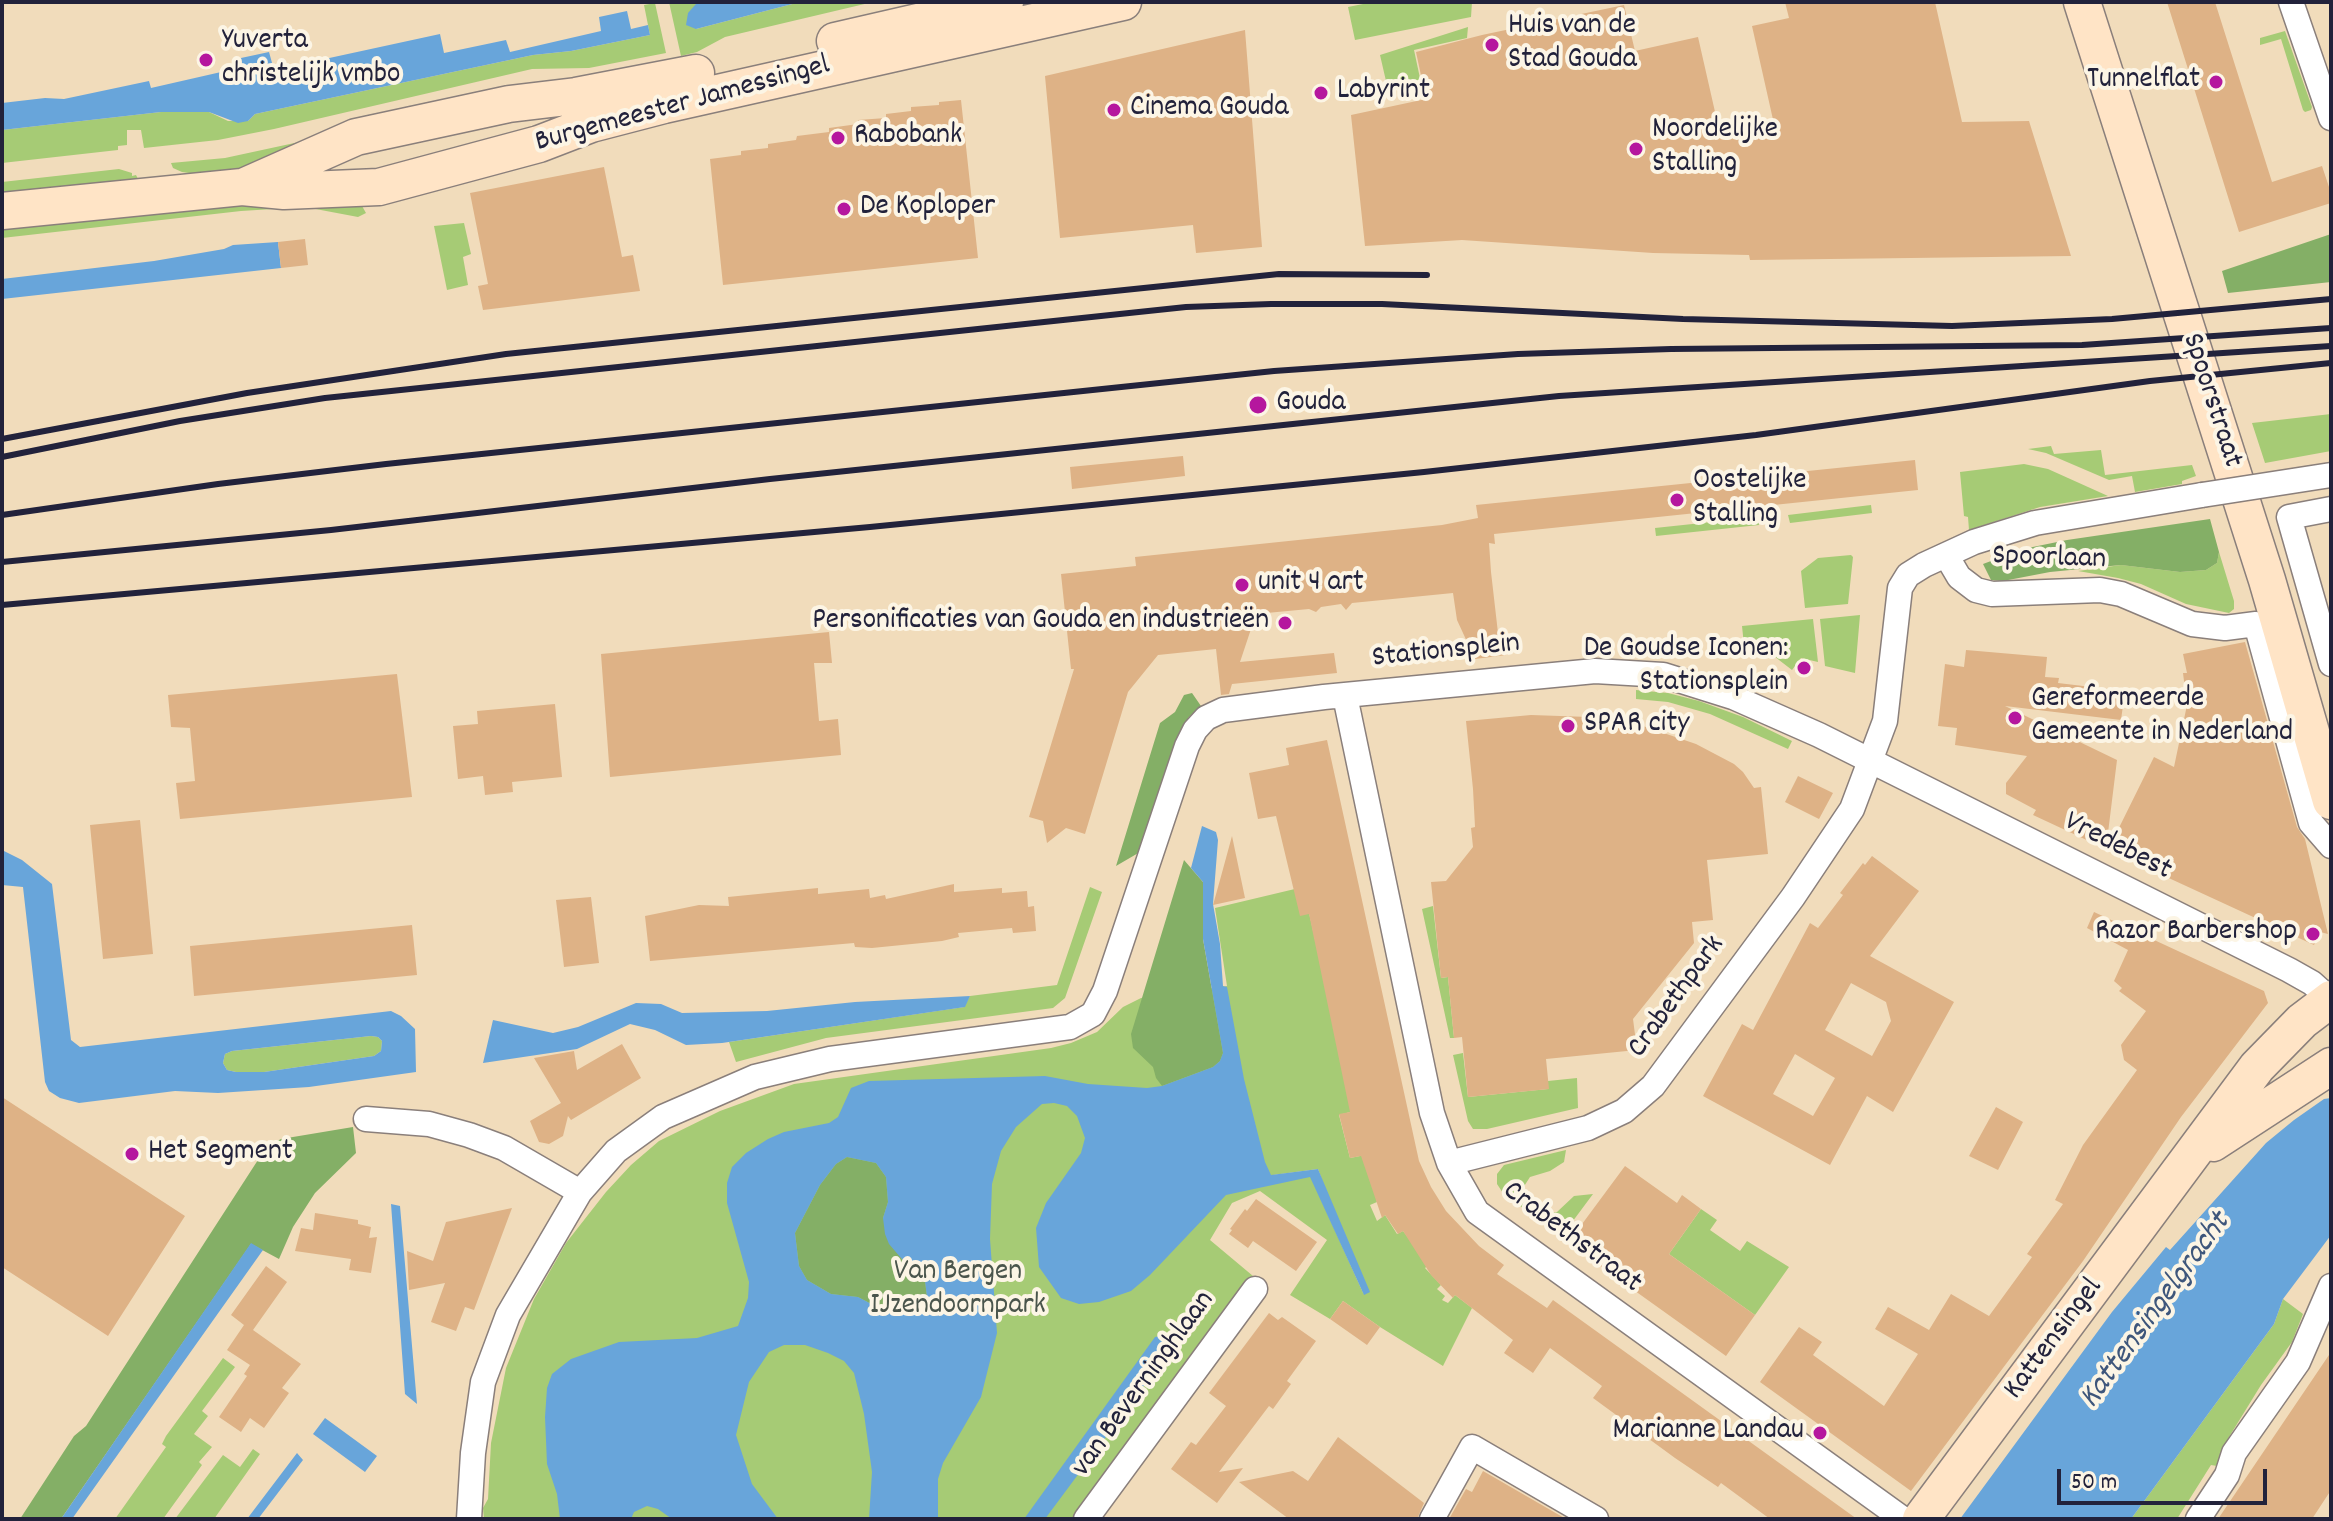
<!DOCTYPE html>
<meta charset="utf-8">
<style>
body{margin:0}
#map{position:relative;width:2333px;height:1521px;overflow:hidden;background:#f1dcbb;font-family:Dekko,sans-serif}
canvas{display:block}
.frame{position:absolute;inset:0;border:4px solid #22223b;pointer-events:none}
.scale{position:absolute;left:2057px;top:1469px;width:210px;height:36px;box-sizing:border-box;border:4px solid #22223b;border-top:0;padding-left:10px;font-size:24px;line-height:28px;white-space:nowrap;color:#22223b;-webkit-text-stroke:6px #fcf5e5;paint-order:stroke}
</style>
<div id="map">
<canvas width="2333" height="1521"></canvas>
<div class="frame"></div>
<div class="scale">50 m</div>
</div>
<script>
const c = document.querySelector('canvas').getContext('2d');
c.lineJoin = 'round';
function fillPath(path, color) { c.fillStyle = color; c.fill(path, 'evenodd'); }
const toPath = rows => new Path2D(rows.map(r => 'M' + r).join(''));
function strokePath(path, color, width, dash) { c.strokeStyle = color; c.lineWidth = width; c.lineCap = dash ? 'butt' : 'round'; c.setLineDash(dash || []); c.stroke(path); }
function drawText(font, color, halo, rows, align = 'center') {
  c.font = font + ' Dekko,sans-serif'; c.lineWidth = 8; c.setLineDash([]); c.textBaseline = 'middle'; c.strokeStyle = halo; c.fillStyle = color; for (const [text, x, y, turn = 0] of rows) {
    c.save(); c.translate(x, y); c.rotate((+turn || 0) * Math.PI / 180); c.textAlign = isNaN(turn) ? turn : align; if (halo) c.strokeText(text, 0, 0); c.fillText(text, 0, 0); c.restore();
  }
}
fillPath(toPath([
 [669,2,706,2,696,5,696,29,800,2,873,2,725,37,697,52,681,56],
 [1373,2,1472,2,1471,17,1355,40,1348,7],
 [655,3,666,53,589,68,532,69,274,129,218,140,144,148,141,130,127,130,127,145,118,146,118,150,2,163,2,130,161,112,209,112,228,121,248,121,255,114,533,55,571,51,650,35,644,5],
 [1468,27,1467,38,1414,50,1421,83,1386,81,1380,55],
 [2285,31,2312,107,2311,110,2305,112,2303,110,2281,39,2260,45,2260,38],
 [313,139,246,168,196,174,182,172,173,168,171,163,225,158],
 [119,169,132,173,132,176,136,175,138,179,2,195,2,182],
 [203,204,362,206,366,213,358,217,305,207,241,211,2,238,2,225],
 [464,223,471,254,463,257,468,285,447,290,434,226],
 [2331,414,2331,451,2265,463,2252,423],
 [2051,446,2054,454,2101,450,2105,475,2192,465,2196,476,2182,481,2182,484,2135,492,2132,476,2109,480,2046,453,2028,449],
 [2024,464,2048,469,2108,496,2040,507,1969,530,1968,517,1964,516,1960,472],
 [1871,505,1872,513,1790,523,1788,515],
 [1758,517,1759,525,1656,536,1655,528],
 [2219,552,2234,601,2234,609,2229,613,2186,604,2141,584,2118,578,2078,571,2121,565,2180,572,2206,570,2217,563],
 [1851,555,1853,557,1848,604,1805,608,1801,571,1818,558],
 [1860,615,1855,673,1825,666,1820,619],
 [1813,619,1818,662,1801,658,1792,670,1766,650,1744,645,1742,626],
 [1636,690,1668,693,1699,701,1743,717,1792,741,1788,749,1710,714,1668,702,1636,699],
 [1090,887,1102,892,1065,998,1053,1008,826,1038,736,1062,729,1042,964,1007,970,996,1057,985],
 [1299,888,1307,904,1354,1111,1339,1115,1350,1158,1365,1155,1377,1202,1370,1205,1377,1221,1385,1215,1397,1234,1403,1231,1430,1264,1425,1268,1441,1285,1437,1289,1445,1296,1442,1300,1448,1303,1455,1295,1472,1308,1443,1366,1380,1327,1343,1301,1330,1319,1290,1295,1327,1240,1260,1191,1232,1203,1210,1240,1253,1276,1076,1519,484,1519,483,1508,488,1499,491,1443,506,1368,534,1299,566,1243,606,1192,631,1165,659,1141,720,1111,794,1084,1051,1048,1071,1043,1097,1032,1123,1007,1141,998,1227,986,1215,908],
 [1318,1169,1364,1295,1311,1177,1273,1175],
 [1433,906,1441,978,1448,977,1454,1038,1450,1038,1422,909],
 [371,1036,378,1037,382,1041,381,1051,374,1056,264,1072,236,1072,227,1070,223,1063,225,1054,232,1051],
 [1463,1053,1468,1097,1548,1089,1548,1081,1577,1078,1578,1108,1487,1129,1473,1129,1468,1121,1453,1055],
 [1566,1150,1564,1162,1550,1171,1530,1177,1521,1191,1524,1205,1539,1216,1557,1212,1574,1196,1593,1194,1561,1237,1503,1193,1497,1184,1497,1174,1504,1165],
 [1701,1209,1717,1220,1710,1230,1740,1251,1747,1241,1789,1267,1755,1315,1669,1254],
 [2283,1299,2303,1314,2292,1342,2261,1385,2229,1437,2217,1466,2211,1465,2177,1519,2131,1519,2274,1324],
 [223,1358,235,1367,202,1411,208,1416,194,1434,212,1447,199,1462,202,1465,163,1519,115,1519,166,1447,162,1444,166,1436],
 [253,1449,260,1454,214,1519,175,1519,223,1455,240,1467]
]), '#a6cb75');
fillPath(toPath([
 [2331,234,2331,282,2228,293,2222,271],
 [2210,519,2219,552,2217,563,2206,570,2180,572,2121,565,2050,572,2003,581,1991,580,1983,564,2023,549,2067,540],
 [1192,693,1201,706,1189,717,1177,738,1140,852,1116,866,1160,723,1175,712,1184,695],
 [1184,860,1203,882,1203,939,1223,1053,1220,1061,1213,1067,1162,1086,1156,1078,1153,1067,1133,1048,1131,1034],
 [353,1127,356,1153,315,1193,293,1227,279,1259,251,1244,61,1519,20,1519,74,1436,86,1426,267,1146,281,1139],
 [847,1157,876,1163,886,1177,888,1202,883,1218,901,1258,925,1281,927,1297,920,1310,900,1314,881,1309,858,1297,831,1294,807,1280,799,1266,795,1233,820,1185,836,1164]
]), '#84af66');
fillPath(toPath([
 [706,2,800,2,696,29,686,25,688,13,696,4],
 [627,11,631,29,648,25,650,35,571,51,533,55,255,114,248,121,238,123,209,112,161,112,2,130,2,103,45,98,64,99,149,81,151,88,243,67,241,58,269,52,274,70,440,34,444,53,506,40,510,52,601,31,599,17],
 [278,242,281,268,2,299,2,279,154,261,224,249,233,245],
 [1202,826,1216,832,1218,840,1213,904,1220,944,1223,986,1227,987,1244,1079,1265,1162,1271,1175,1318,1169,1370,1292,1364,1295,1310,1177,1226,1195,1150,1275,1131,1291,1099,1302,1079,1304,1061,1298,1039,1267,1036,1228,1046,1203,1081,1153,1085,1138,1077,1116,1067,1106,1054,1103,1042,1104,1016,1127,1001,1151,992,1184,990,1239,997,1333,981,1397,943,1463,938,1479,938,1519,869,1519,872,1472,864,1414,854,1373,844,1361,828,1353,805,1345,784,1345,769,1352,749,1382,736,1435,752,1484,778,1519,672,1519,658,1509,647,1506,634,1512,631,1519,560,1519,557,1494,547,1464,545,1417,547,1388,552,1374,571,1359,619,1342,697,1338,738,1326,748,1298,749,1282,727,1203,727,1183,732,1167,746,1153,768,1139,784,1132,829,1123,838,1117,851,1088,869,1081,1045,1076,1088,1084,1147,1088,1162,1086,1189,1076,1213,1067,1220,1061,1223,1053,1203,939,1203,882,1191,868],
 [847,1157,876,1163,886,1177,888,1202,883,1218,885,1234,889,1244,901,1258,925,1281,927,1297,920,1310,900,1314,881,1309,858,1297,831,1294,807,1280,799,1266,795,1233,820,1185,836,1164],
 [2,850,22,860,52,884,71,1040,80,1047,391,1011,401,1016,415,1029,416,1072,309,1087,218,1093,175,1091,79,1103,60,1098,49,1091,45,1082,23,887,2,885],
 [371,1036,378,1037,382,1041,381,1051,374,1056,264,1072,236,1072,227,1070,223,1063,225,1054,232,1051],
 [970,996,965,1007,722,1043,686,1045,655,1030,630,1024,577,1049,483,1063,493,1020,553,1033,578,1027,636,1003,661,1004,682,1013,767,1011,855,1002],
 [2331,1098,2331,1235,2283,1299,2274,1324,2131,1519,1960,1519,2112,1312,2166,1247,2170,1250,2266,1143,2294,1120,2324,1099],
 [391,1204,400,1206,417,1404,405,1394],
 [251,1243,263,1250,72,1519,61,1519],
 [1160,1336,1166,1338,1172,1348,1045,1519,1024,1519,1155,1337],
 [325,1418,377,1456,365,1472,313,1434],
 [297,1453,303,1460,258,1519,247,1519]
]), '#68a5da');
fillPath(toPath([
 [1785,2,1935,2,1962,122,2029,121,2071,256,1750,260,1749,255,1653,253,1462,240,1365,246,1351,115,1426,99,1416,52,1482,35,1624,5,1635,51,1698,37,1718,125,1774,124,1752,26,1789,18],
 [2167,2,2215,2,2272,182,2322,166,2331,193,2331,203,2239,232],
 [1245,30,1262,247,1196,253,1193,225,1060,238,1045,76],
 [961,100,978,258,723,285,710,159,741,155,741,151,768,148,768,144,796,140,797,136,829,132,829,128,858,124,858,120,886,118,886,114,911,111,911,107,939,105,939,102],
 [604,167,622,257,633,255,640,291,483,310,478,286,488,284,470,193],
 [305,239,308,265,281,268,278,242],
 [1183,456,1185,476,1072,489,1070,467],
 [1915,460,1918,490,1494,534,1495,544,1489,543,1491,572,1498,633,1505,632,1506,655,1475,659,1457,620,1453,593,1352,603,1346,610,1341,604,1321,607,1316,612,1309,609,1256,614,1240,662,1334,653,1337,673,1232,684,1229,694,1221,695,1216,649,1158,655,1128,692,1085,834,1066,828,1047,843,1043,821,1029,817,1074,669,1071,669,1061,574,1136,566,1135,557,1442,525,1478,518,1476,505],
 [829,632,832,663,814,663,819,721,838,719,841,755,610,777,601,654],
 [2245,642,2297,827,2305,839,2328,934,2320,932,2314,945,2108,850,2154,757,2174,767,2187,705,2183,673,2187,673,2183,654],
 [1966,650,2047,657,2045,677,2059,678,2058,683,2125,691,2121,720,2005,706,2117,760,2106,849,2033,815,2036,810,2006,794,2006,783,2027,756,1955,745,1957,728,1938,726,1945,664,1964,667],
 [397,674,412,797,180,819,176,783,195,781,190,728,171,727,168,695],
 [555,704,562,777,512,782,513,792,485,795,483,776,458,779,453,726,478,724,477,711],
 [1531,715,1589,717,1643,726,1696,744,1734,764,1743,772,1754,788,1761,787,1768,854,1707,860,1713,920,1692,922,1694,943,1633,1019,1637,1050,1546,1059,1549,1089,1468,1097,1462,1037,1454,1038,1448,977,1441,978,1431,882,1446,881,1473,847,1471,828,1475,827,1473,789,1466,721],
 [1327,740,1419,1161,1431,1187,1446,1211,1479,1246,1504,1265,1497,1274,1547,1308,1553,1300,1857,1519,1770,1519,1721,1483,1718,1487,1675,1458,1593,1398,1602,1386,1550,1348,1533,1373,1504,1353,1513,1340,1455,1295,1453,1298,1431,1275,1403,1231,1398,1234,1385,1215,1382,1218,1361,1156,1350,1158,1339,1114,1350,1112,1309,914,1300,916,1276,816,1258,819,1249,773,1289,765,1286,748],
 [1798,776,1833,793,1819,819,1785,802],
 [140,820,153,954,103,959,90,825],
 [1232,836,1245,898,1213,905,1220,880],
 [1872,856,1919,891,1870,956,1954,1002,1893,1112,1867,1096,1830,1165,1703,1096,1742,1024,1753,1030,1810,923,1818,928,1843,895,1840,893,1863,863,1865,865],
 [1851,983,1886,1002,1891,1021,1872,1056,1825,1030],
 [1795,1054,1835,1078,1813,1116,1773,1094],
 [954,884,954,892,1002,888,1002,893,1027,891,1028,907,1034,906,1036,931,1013,933,1012,928,958,933,959,937,942,941,872,948,855,947,854,943,650,961,645,916,699,905,729,906,728,897,818,888,818,894,869,889,870,898,885,895,886,899],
 [591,897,599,963,564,967,556,900],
 [2094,912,2264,991,2268,1003,2181,1117,2083,1261,1911,1491,1760,1382,1799,1327,1822,1342,1813,1355,1884,1406,1918,1354,1875,1329,1888,1307,1929,1330,1951,1294,1989,1316,2032,1257,2027,1254,2063,1204,2055,1200,2083,1145,2137,1070,2124,1060,2121,1045,2146,1011,2119,991,2122,988,2114,981,2128,950,2087,928],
 [412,925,417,975,194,996,190,946],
 [622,1044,641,1078,571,1120,568,1116,563,1136,549,1144,539,1142,530,1121,561,1103,534,1058,574,1051,577,1070],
 [2,1097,185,1216,108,1336,2,1267],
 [1996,1107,2023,1122,1998,1170,1969,1156],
 [1625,1166,1677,1203,1682,1195,1701,1209,1669,1254,1755,1315,1726,1356,1568,1243],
 [1256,1199,1317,1242,1296,1271,1253,1241,1248,1248,1229,1234,1232,1230,1230,1229,1245,1209,1247,1211],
 [512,1208,474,1310,465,1307,456,1331,431,1322,445,1283,409,1290,407,1251,433,1261,446,1222],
 [315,1213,358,1220,358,1224,371,1227,369,1238,377,1237,371,1273,349,1270,351,1259,295,1251,301,1228,313,1230],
 [266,1266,287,1282,253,1330,301,1364,282,1388,289,1393,264,1428,250,1418,241,1432,219,1417,247,1376,244,1374,250,1365,227,1350,244,1325,231,1315],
 [1343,1301,1380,1327,1367,1345,1330,1319],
 [1269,1313,1278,1320,1282,1317,1316,1341,1287,1381,1291,1384,1273,1409,1269,1406,1219,1472,1243,1468,1217,1503,1171,1469,1191,1442,1196,1445,1226,1406,1209,1393],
 [2331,1352,2331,1490,2312,1519,2218,1519],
 [1338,1437,1424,1503,1417,1519,1289,1519,1239,1482,1293,1471,1308,1481],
 [1483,1471,1566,1519,1449,1519,1466,1489,1472,1492]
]), '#deb286');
const minor = toPath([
 [2291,2,2331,118],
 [2331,509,2289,517,2331,664],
 [1946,555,1959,577,1976,590,1992,594,2100,590,2121,594,2192,624,2225,628,2256,624,2311,823,2331,846],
 [1345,696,1432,1113,1449,1163,1477,1212,1903,1519],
 [366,1119,429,1124,469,1135,504,1148,580,1192],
 [1449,1163,1588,1128,1624,1111,1653,1086,1793,897,1852,809,1885,721,1900,588,1908,575,1924,565,1974,542,2035,523,2202,495],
 [469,1519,473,1453,483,1382,508,1315,580,1192,616,1151,663,1117,755,1077,830,1059,1070,1027,1093,1014,1105,991,1187,746,1195,730,1206,718,1223,710,1324,697,1595,671,1663,675,1733,697,1819,735,2289,970,2312,983,2331,1000],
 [1086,1519,1255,1289],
 [1432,1519,1472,1447,1596,1519],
 [2198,1519,2227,1475,2234,1453,2298,1362,2331,1286]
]);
const secondary = toPath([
 [2082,2,2267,580,2331,801],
 [835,41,1005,2],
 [243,187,356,137,509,104,576,96,696,73],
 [2,211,242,187,284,191,379,187,539,144,591,124,664,105,1123,2],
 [2213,1143,2331,1066],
 [1921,1519,2257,1067,2302,1021,2331,999]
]);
strokePath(minor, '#8a7f7b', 27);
strokePath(secondary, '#8a7f7b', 39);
strokePath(minor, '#fff', 24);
strokePath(secondary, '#ffe4c6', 36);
strokePath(toPath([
 [2,439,247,393,506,354,1279,274,1427,275],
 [2,457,180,421,325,398,1186,307,1271,304,1382,304,1683,319,1952,326,2112,319,2331,299],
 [2,515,218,484,386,464,1274,371,1518,354,1671,349,2082,345,2331,328],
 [2,562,331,530,770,479,1559,396,2331,346],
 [2,605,870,527,1424,472,1756,435,2150,381,2331,363]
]), '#22223b', 6);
const minorBridge = toPath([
 [2202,495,2331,475]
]);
strokePath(minorBridge, '#8a7f7b', 27, []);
strokePath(minorBridge, '#fff', 24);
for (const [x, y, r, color] of [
 [1492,45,8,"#b5179e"],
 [206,60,8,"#b5179e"],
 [2216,82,8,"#b5179e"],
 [1321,93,8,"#b5179e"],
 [1114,110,8,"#b5179e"],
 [838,138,8,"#b5179e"],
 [1636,149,8,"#b5179e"],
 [844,209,8,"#b5179e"],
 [1258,405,10,"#b5179e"],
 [1677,500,8,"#b5179e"],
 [1242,585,8,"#b5179e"],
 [1285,623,8,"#b5179e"],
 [1804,668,8,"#b5179e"],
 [2015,718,8,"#b5179e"],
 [1568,726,8,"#b5179e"],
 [2313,934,8,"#b5179e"],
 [132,1154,8,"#b5179e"],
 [1820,1433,8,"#b5179e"]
]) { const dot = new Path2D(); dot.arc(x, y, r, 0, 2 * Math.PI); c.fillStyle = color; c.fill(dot); strokePath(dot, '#fcf5e5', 3); }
drawText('30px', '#22223b', '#fcf5e5', [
 ["Huis van de",1508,28],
 ["Stad Gouda",1508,62],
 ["Yuverta",222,43],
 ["christelijk vmbo",222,77],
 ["Tunnelflat",2200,82,"right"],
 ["Labyrint",1337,93],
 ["Cinema Gouda",1130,110],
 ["Noordelijke",1652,132],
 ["Stalling",1652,166],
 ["Rabobank",854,138],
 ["De Koploper",860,209],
 ["Gouda",1276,405],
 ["Oostelijke",1693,483],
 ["Stalling",1693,517],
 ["unit 4 art",1258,585],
 ["Personificaties van Gouda en industrieën",1269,623,"right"],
 ["De Goudse Iconen:",1788,651,"right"],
 ["Stationsplein",1788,685,"right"],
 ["Gereformeerde",2031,701],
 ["Gemeente in Nederland",2031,735],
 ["SPAR city",1584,726],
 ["Razor Barbershop",2297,934,"right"],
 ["Het Segment",148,1154],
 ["Marianne Landau",1804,1433,"right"]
], 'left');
drawText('30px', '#22223b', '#fcf5e5', [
 ["Burgemeester Jamessingel",683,106,-15],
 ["Spoorstraat",2210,401,72],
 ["Spoorlaan",2049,560,2],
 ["Stationsplein",1446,653,-6],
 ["Vredebest",2117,848,27],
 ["Crabethpark",1678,998,-54],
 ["Crabethstraat",1571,1239,37],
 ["Kattensingel",2055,1340,-53],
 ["van Beverninghlaan",1145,1385,-54]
]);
drawText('30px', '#4a554c', '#fcf5e5', [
 ["Van Bergen",958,1274],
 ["IJzendoornpark",958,1308]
]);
drawText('italic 32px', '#3e567b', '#fcf5e5', [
 ["Kattensingelgracht",2157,1312,-54]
]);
</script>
